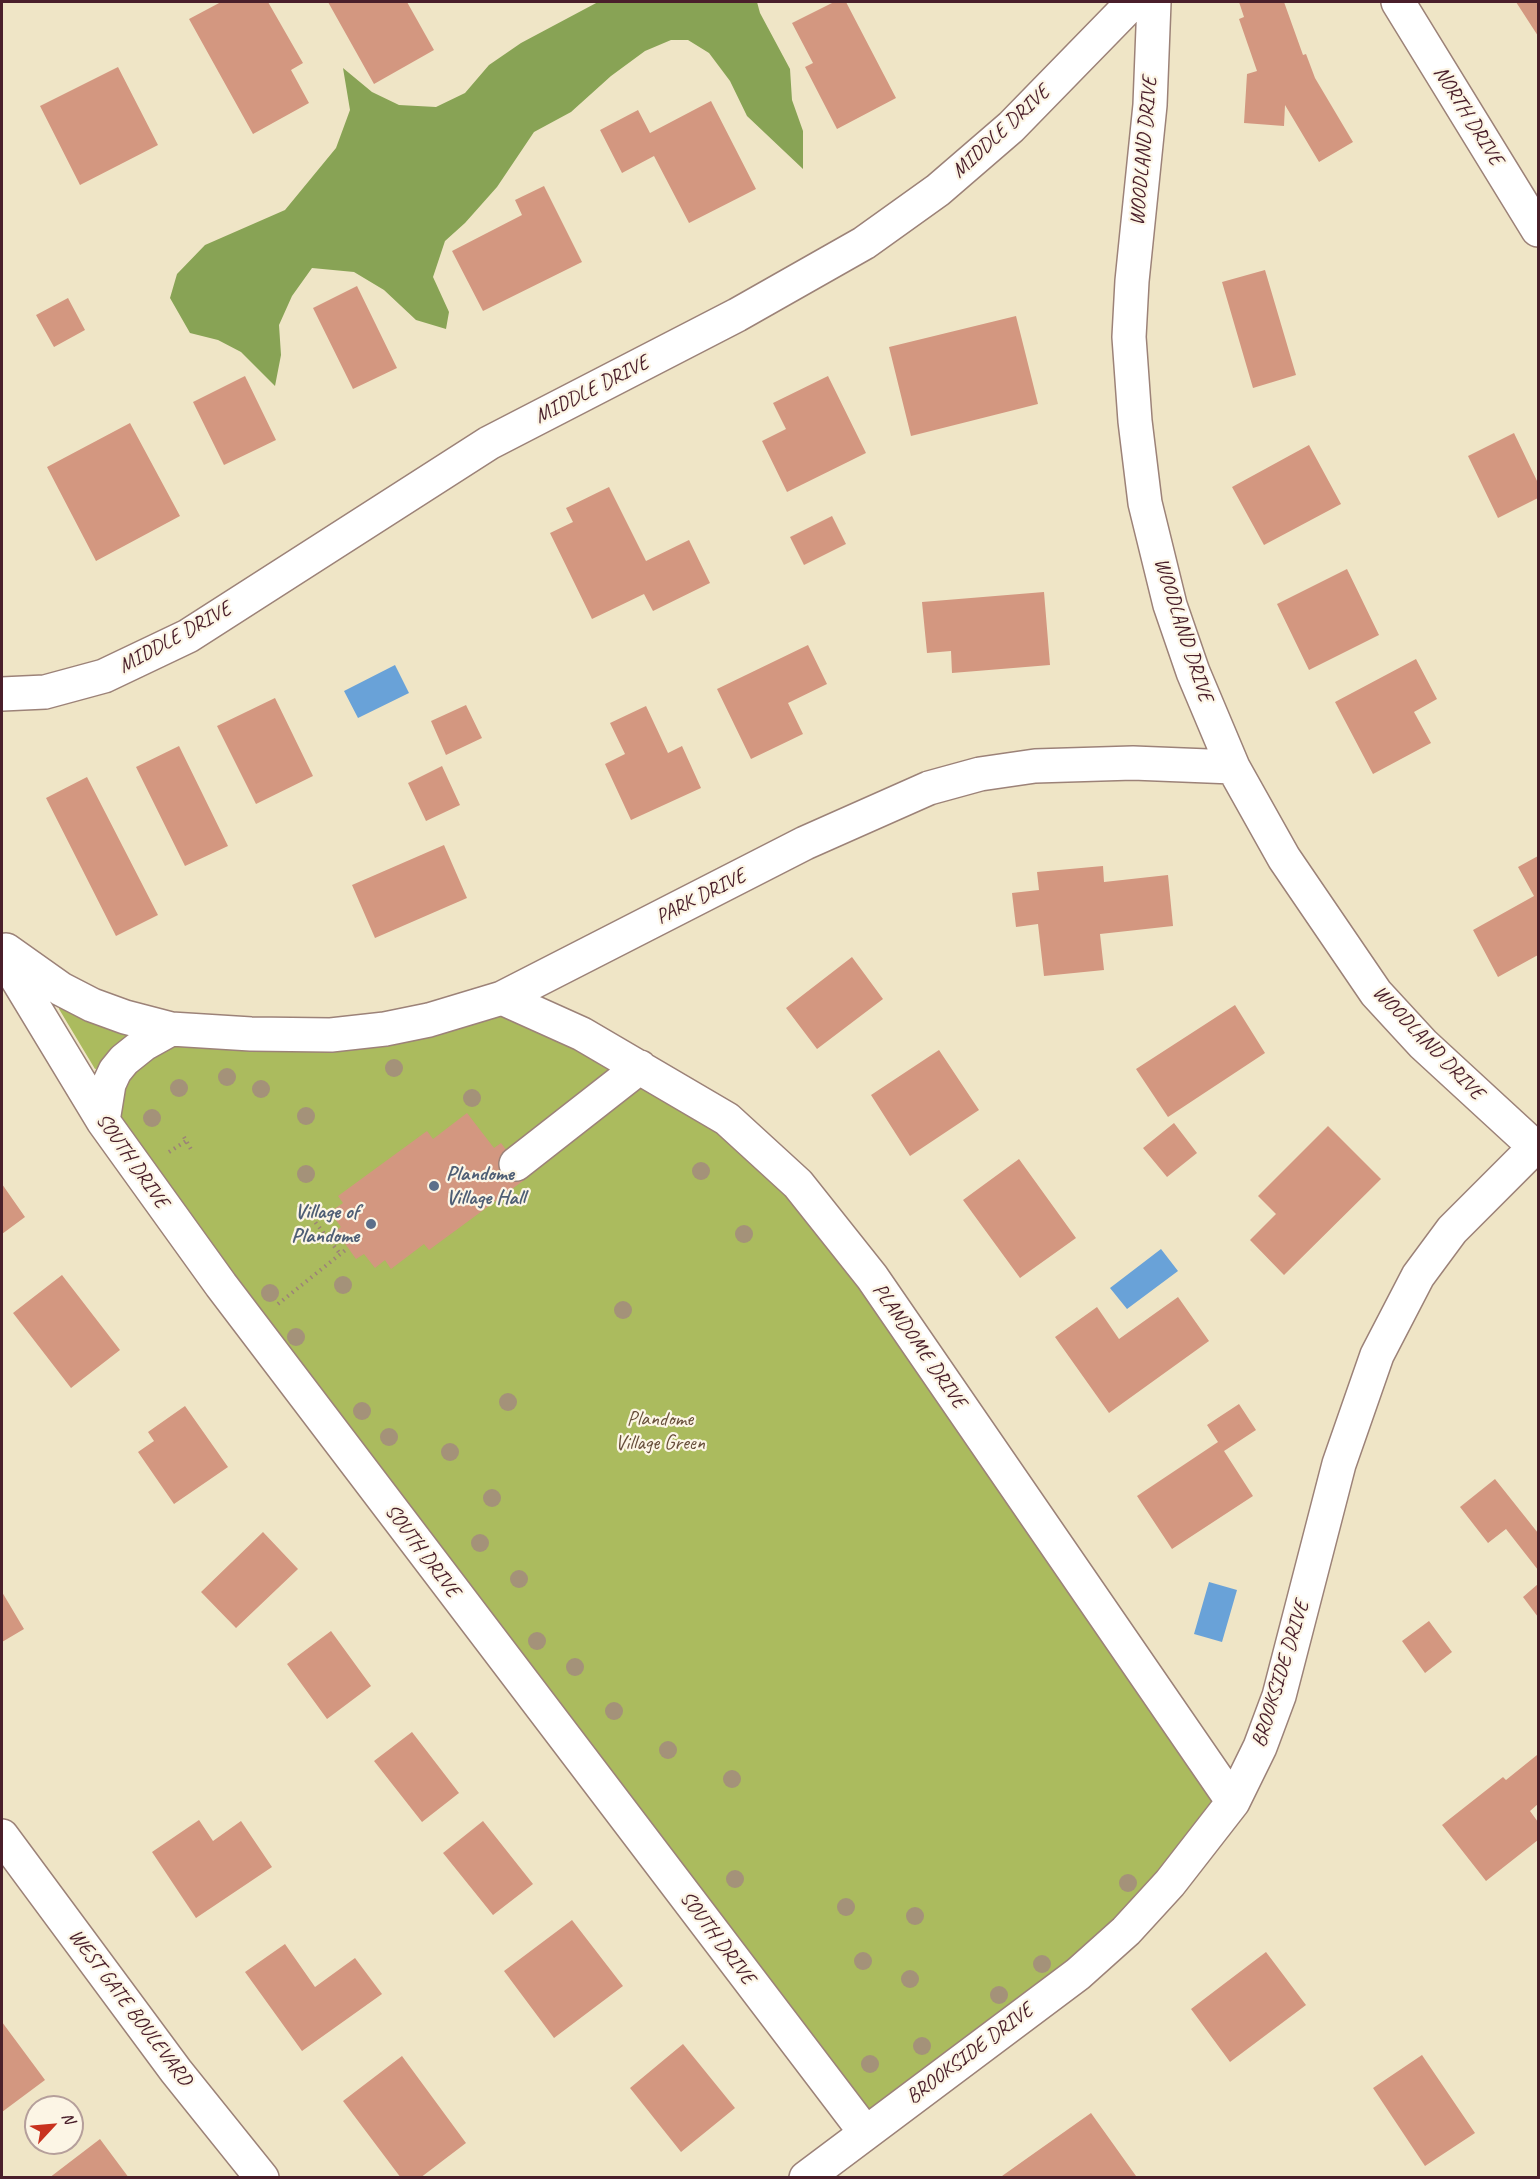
<!DOCTYPE html>
<style>
body{margin:0}
#map{position:relative;width:1540px;height:2179px;overflow:hidden;background:#efe5c6;font-family:Caveat,sans-serif}
canvas{display:block}
.frame{position:absolute;inset:0;border:3px solid #4a1f2b;pointer-events:none}
.north{position:absolute;left:24px;top:2095px;width:60px;height:60px;box-sizing:border-box;background:#fcf5e5;border:2px solid #b59f9b;border-radius:50%;rotate:64deg;font-size:16px;font-weight:700;line-height:24px;text-align:center;color:#4a1f2b}
.north::after{content:'';display:block;margin:auto;width:21px;height:27px;background:#c8321e;clip-path:polygon(50% 0,100% 100%,50% 72%,0 100%)}
</style>
<div id="map">
<canvas width="1540" height="2179"></canvas>
<div class="frame"></div>
<div class="north">N</div>
</div>
<script>
const c = document.querySelector('canvas').getContext('2d');
c.lineJoin = 'round';
function fillPath(path, color) { c.fillStyle = color; c.fill(path, 'evenodd'); }
const toPath = rows => new Path2D(rows.map(r => 'M' + r).join(''));
function strokePath(path, color, width, dash) { c.strokeStyle = color; c.lineWidth = width; c.lineCap = dash ? 'butt' : 'round'; c.setLineDash(dash || []); c.stroke(path); }
function drawText(font, color, halo, rows, align = 'center') {
  c.font = font + ' Caveat,sans-serif'; c.lineWidth = 4.5; c.setLineDash([]); c.textBaseline = 'middle'; c.strokeStyle = halo; c.fillStyle = color; for (const [text, x, y, turn = 0] of rows) {
    c.save(); c.translate(x, y); c.rotate((+turn || 0) * Math.PI / 180); c.textAlign = isNaN(turn) ? turn : align; if (halo) c.strokeText(text, 0, 0); c.fillText(text, 0, 0); c.restore();
  }
}
fillPath(toPath([
 [502,998,764,1150,1233,1802,1170,1883,865,2132,103,1121,144,1044,251,1034],
 [59,1005,127,1035,130,1039,100,1068,95,1069,59,1009]
]), '#abbb5e');
fillPath(toPath([
 [598,2,757,2,760,13,790,69,792,100,803,131,803,169,747,116,730,81,709,53,688,40,671,40,645,51,611,76,571,112,534,132,497,187,465,223,445,241,433,277,449,312,446,329,416,320,384,290,354,272,312,268,292,296,279,325,281,355,275,386,241,352,218,340,190,333,170,298,177,274,205,245,285,210,336,148,350,110,343,68,372,92,399,105,436,107,465,93,489,65,521,43]
]), '#88a355');
fillPath(toPath([
 [395,665,409,693,358,718,344,691],
 [1161,1249,1178,1271,1127,1309,1110,1288],
 [1209,1582,1237,1590,1222,1642,1194,1634]
]), '#69a2d8');
fillPath(toPath([
 [221,2,268,2,303,63,291,70,309,103,253,134,189,19],
 [328,2,407,2,434,50,374,84],
 [834,2,846,2,896,98,837,129,805,67,813,63,792,23],
 [1239,2,1284,2,1303,55,1306,54,1315,78,1353,142,1319,162,1285,105,1284,126,1244,123,1247,74,1257,71,1239,19,1244,17],
 [1516,2,1538,2,1538,36],
 [118,67,158,145,80,185,40,106],
 [711,101,756,189,689,223,654,156,622,173,600,130,638,110,650,133],
 [544,186,582,262,483,311,452,251,522,215,515,200],
 [1265,270,1296,375,1253,388,1222,282],
 [357,286,397,368,353,389,313,308],
 [68,298,85,330,54,347,36,315],
 [1016,316,1038,404,911,436,889,347],
 [245,376,276,440,224,465,193,402],
 [828,376,866,453,787,492,762,441,786,429,773,403],
 [130,423,180,516,96,561,47,467],
 [1514,433,1538,483,1538,498,1498,518,1468,456],
 [1309,445,1341,504,1264,545,1232,487],
 [609,487,646,561,689,540,710,583,653,611,644,594,592,619,550,533,573,522,566,508],
 [832,516,846,544,804,565,790,537],
 [1347,569,1379,635,1309,670,1277,604],
 [1044,592,1050,665,952,673,951,651,927,653,922,602],
 [808,645,827,684,788,703,803,734,751,759,717,689],
 [1416,659,1437,699,1414,712,1431,743,1373,774,1335,702],
 [275,698,313,776,256,804,217,726],
 [466,705,482,738,446,755,431,721],
 [646,706,668,753,682,746,701,788,631,820,605,764,625,754,610,723],
 [179,746,228,846,185,866,136,767],
 [442,766,460,805,426,821,408,783],
 [87,777,158,915,116,936,46,798],
 [444,845,467,898,375,938,352,885],
 [1538,856,1538,955,1498,977,1473,930,1534,896,1518,867],
 [1103,866,1104,882,1168,875,1173,926,1100,934,1104,970,1044,976,1038,924,1016,927,1012,893,1039,890,1037,872],
 [852,957,883,999,817,1049,786,1008],
 [1235,1005,1265,1053,1168,1117,1136,1069],
 [939,1050,979,1110,910,1156,871,1095],
 [467,1113,494,1148,501,1143,527,1178,429,1250,424,1244,391,1269,385,1260,375,1268,364,1254,356,1259,336,1231,341,1227,330,1212,343,1203,338,1196,427,1131,433,1139],
 [1174,1123,1197,1153,1167,1177,1143,1148],
 [1328,1126,1381,1179,1284,1275,1250,1240,1276,1214,1258,1196],
 [1019,1159,1076,1238,1020,1278,963,1200],
 [2,1184,25,1217,2,1234],
 [62,1275,120,1350,71,1388,13,1313],
 [1178,1297,1209,1341,1109,1413,1055,1337,1097,1307,1119,1339],
 [1239,1404,1256,1430,1224,1451,1253,1496,1172,1549,1137,1496,1218,1442,1207,1425],
 [185,1406,228,1467,174,1504,138,1452,154,1441,148,1432],
 [1495,1479,1538,1533,1538,1570,1506,1529,1488,1543,1460,1507],
 [263,1532,298,1569,236,1628,201,1592],
 [1538,1584,1538,1617,1523,1597],
 [2,1592,24,1629,2,1642],
 [1429,1621,1452,1652,1425,1673,1402,1641],
 [331,1631,371,1686,327,1719,287,1664],
 [412,1732,459,1793,422,1822,374,1761],
 [1537,1755,1538,1804,1530,1811,1538,1822,1538,1840,1486,1881,1442,1825,1503,1777,1506,1780],
 [199,1820,213,1841,241,1821,272,1867,196,1918,152,1852],
 [483,1821,533,1884,493,1915,443,1853],
 [572,1920,623,1986,554,2038,504,1971],
 [285,1944,315,1987,355,1958,382,1994,302,2051,245,1972],
 [1266,1952,1306,2005,1230,2062,1191,2009],
 [2,2022,45,2080,2,2112],
 [683,2044,735,2108,681,2152,630,2088],
 [1422,2055,1475,2133,1425,2166,1373,2088],
 [402,2056,466,2143,420,2178,401,2178,343,2101],
 [1091,2113,1136,2176,1003,2178,1002,2176],
 [100,2139,129,2178,49,2178]
]), '#d39780');
const minor = toPath([
 [1154,2,1150,105,1132,281,1129,337,1135,421,1145,503,1170,605,1193,672,1233,767,1284,858,1376,993,1423,1044,1535,1147],
 [1398,2,1538,230],
 [2,694,45,692,104,676,188,636,489,443,737,315,864,243,938,190,1011,127,1133,2],
 [6,950,61,989,92,1005,125,1017,171,1029,251,1034,331,1035,385,1029,429,1020,502,998,805,843,929,788,980,774,1035,766,1133,763,1233,767],
 [2,954,103,1121,221,1285,865,2132],
 [502,998,582,1034,727,1119,798,1184,872,1277,1233,1802],
 [103,1121,109,1084,115,1071,124,1060,144,1044,171,1029],
 [516,1164,640,1067],
 [2,1836,176,2071,262,2178],
 [806,2178,1078,1974,1126,1931,1170,1883,1233,1802,1260,1747,1279,1696,1339,1464,1377,1355,1418,1276,1452,1230,1538,1144]
]);
strokePath(minor, '#9c8278', 36);
strokePath(toPath([
 [184,1137,192,1151],
 [169,1152,186,1141],
 [308,1213,341,1255],
 [278,1304,348,1248]
]), '#9c8278', 4, [1.5, 4.5]);
strokePath(minor, '#fff', 33);
c.fillStyle = '#a49279';
for (const [x, y] of [
 [394,1068],
 [227,1077],
 [179,1088],
 [261,1089],
 [472,1098],
 [306,1116],
 [152,1118],
 [701,1171],
 [306,1174],
 [744,1234],
 [343,1285],
 [270,1293],
 [623,1310],
 [296,1337],
 [508,1402],
 [362,1411],
 [389,1437],
 [450,1452],
 [492,1498],
 [480,1543],
 [519,1579],
 [537,1641],
 [575,1667],
 [614,1711],
 [668,1750],
 [732,1779],
 [735,1879],
 [1128,1883],
 [846,1907],
 [915,1916],
 [863,1961],
 [1042,1964],
 [910,1979],
 [999,1995],
 [922,2046],
 [870,2064]
]) { c.beginPath(); c.arc(x, y, 9, 0, 2 * Math.PI); c.fill(); }
for (const [x, y, r, color] of [
 [434,1186,6,"#5c6f8a"],
 [371,1224,6,"#5c6f8a"]
]) { const dot = new Path2D(); dot.arc(x, y, r, 0, 2 * Math.PI); c.fillStyle = color; c.fill(dot); strokePath(dot, '#fcf5e5', 2); }
drawText('21px', '#4a1f2b', '#fcf5e5', [
 ["NORTH DRIVE",1468,116,58],
 ["MIDDLE DRIVE",1001,132,-43],
 ["WOODLAND DRIVE",1144,151,-85],
 ["MIDDLE DRIVE",592,390,-27],
 ["WOODLAND DRIVE",1183,630,72],
 ["MIDDLE DRIVE",175,638,-29],
 ["PARK DRIVE",701,897,-27],
 ["WOODLAND DRIVE",1428,1043,46],
 ["SOUTH DRIVE",132,1161,55],
 ["PLANDOME DRIVE",919,1346,55],
 ["SOUTH DRIVE",422,1551,53],
 ["BROOKSIDE DRIVE",1281,1674,-73],
 ["SOUTH DRIVE",717,1938,53],
 ["WEST GATE BOULEVARD",130,2008,53],
 ["BROOKSIDE DRIVE",970,2054,-37]
]);
drawText('bold 21px', '#4e5e75', '#fcf5e5', [
 ["Plandome",446,1174],
 ["Village Hall",446,1198],
 ["Village of",359,1212,"right"],
 ["Plandome",359,1236,"right"]
], 'left');
drawText('21px', '#674e3a', '#fcf5e5', [
 ["Plandome",660,1419],
 ["Village Green",660,1443]
]);
</script>
